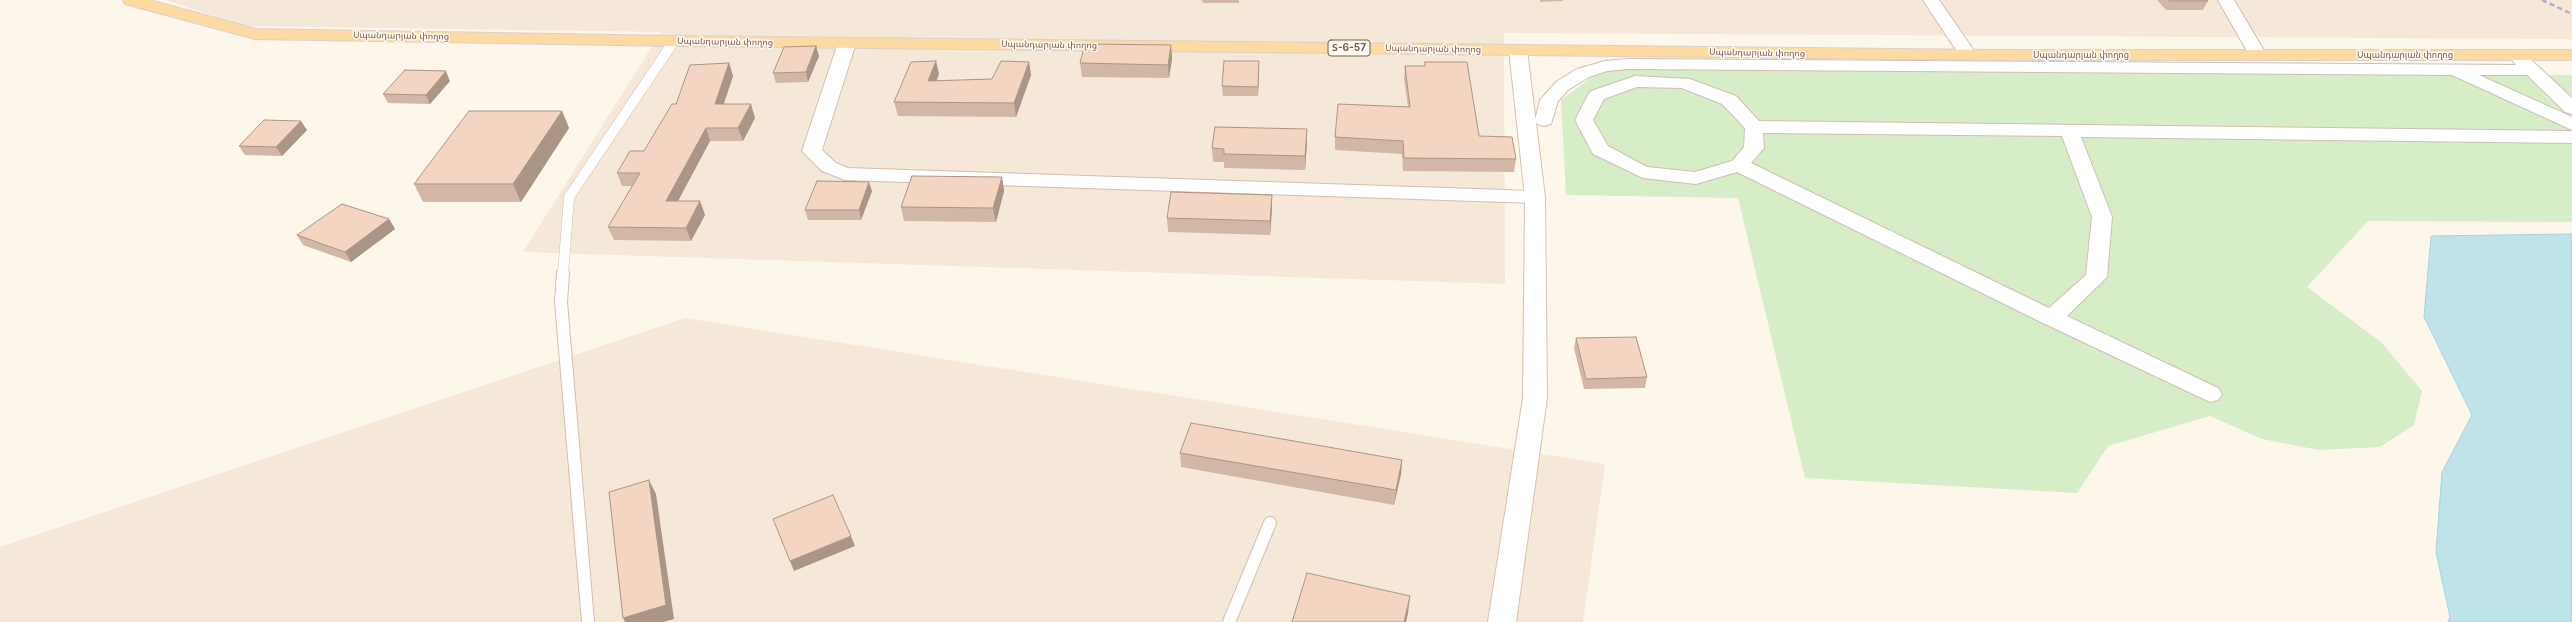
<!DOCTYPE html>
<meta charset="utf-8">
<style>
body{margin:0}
canvas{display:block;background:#fdf6eb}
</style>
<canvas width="2572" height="622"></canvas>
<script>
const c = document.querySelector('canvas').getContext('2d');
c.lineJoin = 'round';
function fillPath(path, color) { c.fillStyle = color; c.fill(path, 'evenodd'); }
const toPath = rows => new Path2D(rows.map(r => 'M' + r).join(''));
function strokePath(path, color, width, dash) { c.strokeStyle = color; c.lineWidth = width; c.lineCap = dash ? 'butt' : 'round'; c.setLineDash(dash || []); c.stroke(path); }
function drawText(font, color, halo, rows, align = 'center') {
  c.font = font + ' Inter,"Noto Sans Armenian",sans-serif'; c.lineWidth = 3; c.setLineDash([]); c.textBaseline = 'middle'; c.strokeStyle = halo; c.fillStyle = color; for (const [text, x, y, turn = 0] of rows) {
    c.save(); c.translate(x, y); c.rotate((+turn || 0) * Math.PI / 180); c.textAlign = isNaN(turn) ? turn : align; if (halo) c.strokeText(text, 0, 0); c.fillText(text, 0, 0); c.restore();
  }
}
fillPath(toPath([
 [166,0,2572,0,2572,39,1504,33,1505,284,523,252,661,32,242,26],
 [685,318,1605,464,1583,622,0,622,0,547]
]), '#f6e8d9');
fillPath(toPath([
 [1604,68,2572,75,2572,222,2368,221,2307,287,2381,342,2422,391,2414,425,2380,447,2319,450,2262,439,2210,416,2108,446,2077,493,1805,478,1738,198,1566,195,1561,100]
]), '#d7edc8');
const water = toPath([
 [2572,234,2572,622,2448,622,2450,617,2436,552,2442,472,2472,415,2424,317,2431,236,2572,234]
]);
fillPath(water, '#bee3e9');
strokePath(water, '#a3d4db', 1);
const laneFar1 = toPath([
 [563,274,569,197,674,41]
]);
const lane = toPath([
 [563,273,561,302,588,622],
 [1229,622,1270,523]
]);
const street = toPath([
 [1923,0,1939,0,1977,55,1974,59,1962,59,1923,0],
 [2218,0,2234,0,2266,54,2263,58,2251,58,2218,0],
 [847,38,853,39,856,43,822,150,836,163,848,168,1535,191,1542,193,1545,197,1542,201,1535,203,845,180,822,171,802,151,838,43,841,39,847,38],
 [2521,55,2527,56,2572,98,2572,114,2565,112,2527,75,2479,75,2572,117,2572,130,2452,75,1628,69,1607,71,1589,77,1568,90,1558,101,1551,124,1544,126,1537,124,1535,120,1540,100,1556,82,1577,69,1605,61,1628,59,2516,65,2512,60,2515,56,2521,55],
 [1635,76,1690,79,1736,96,1759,121,2572,131,2572,143,2081,137,2112,217,2107,277,2067,316,2218,388,2222,394,2218,400,2210,402,2043,323,1737,172,1696,184,1643,178,1593,154,1575,120,1588,95,1591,91,1635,76],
 [1637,87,1682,88,1722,104,1745,128,1744,147,1732,161,1695,172,1647,167,1608,146,1593,120,1604,99,1637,87],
 [1763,133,2062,136,2092,217,2086,275,2049,308,1751,163,1764,148,1763,133]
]);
const secondary = toPath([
 [1518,45,1524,46,1527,50,1545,197,1547,398,1516,622,1488,622,1523,398,1525,197,1509,50,1512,46,1518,45]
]);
const primary = toPath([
 [123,0,150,0,256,29,674,36,1992,50,2572,50,2572,60,1992,60,674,46,255,39,125,4,123,0]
]);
strokePath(laneFar1, '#d2beaf', 11);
strokePath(lane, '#d2beaf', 14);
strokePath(street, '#d2beaf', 2);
strokePath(secondary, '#d7c0af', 2);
strokePath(primary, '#dad1cd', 2);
strokePath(laneFar1, '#fff', 10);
strokePath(lane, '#fff', 12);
fillPath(street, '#fff');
fillPath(secondary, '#fff');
fillPath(primary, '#fddaa2');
strokePath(toPath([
 [2542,0,2572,14]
]), '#b9a7ca', 2.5, [5, 3.5]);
fillPath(toPath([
 [1202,0,1239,0,1239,3,1203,3],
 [1540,0,1563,0,1563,1,1540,2],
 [2157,0,2207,0,2208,1,2203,10,2166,10],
 [1171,45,1172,59,1169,78,1082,77,1080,63],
 [816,46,819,56,808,82,776,83,773,73],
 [936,61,939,74,936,81,992,79,1029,62,1031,75,1016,117,898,116,894,102],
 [1425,62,1479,136,1516,159,1514,172,1403,171,1402,154,1335,150,1335,137,1408,107,1404,79,1405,66,1424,66],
 [729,63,733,76,724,104,755,118,743,141,710,141,678,201,700,201,705,215,691,241,614,240,608,227,632,186,622,186,617,173,644,151,676,104],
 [1259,70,1258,96,1223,96,1222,86],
 [450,81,430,104,388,103,383,94],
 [562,111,569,128,521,202,423,202,414,184],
 [307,130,282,156,245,155,239,146],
 [1307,143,1305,170,1224,168,1224,162,1213,162,1212,148],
 [1002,177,1004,191,996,222,904,221,901,207],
 [872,191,861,220,808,220,805,210],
 [1272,195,1272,210,1270,235,1168,232,1167,218],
 [389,219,395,229,351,262,303,245,297,235],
 [1576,338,1647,377,1645,388,1584,389,1574,348],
 [1180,453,1402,460,1401,474,1394,505,1181,467]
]), '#d2b7a6');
fillPath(toPath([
 [1171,45,1172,59,1169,78,1168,65],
 [816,46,819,56,808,82,806,72],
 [936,61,939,74,931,95,928,81],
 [1259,61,1259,70,1258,96,1258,87],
 [1029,62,1031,75,1016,117,1014,103],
 [729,63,733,76,719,117,715,104],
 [446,71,450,81,430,104,426,95],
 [751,104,755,118,743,141,738,128],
 [562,111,569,128,521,202,513,184],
 [301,121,307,130,282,156,276,147],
 [706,128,710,141,671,214,666,201],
 [1307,129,1307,143,1305,170,1305,156],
 [1002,177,1004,191,996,222,993,208],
 [869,182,872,191,861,220,859,210],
 [1272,195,1272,210,1270,235,1270,221],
 [700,201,705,215,691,241,686,228],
 [389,219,395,229,351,262,345,252],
 [1402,460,1401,474,1394,505,1396,490],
 [649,480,656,494,674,619,663,622,625,622,623,618],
 [851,536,855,546,794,571,790,561],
 [1410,596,1408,614,1406,622,1404,622]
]), '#ab9587');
const building = toPath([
 [2169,0,2207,0,2208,1,2170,1,2169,0],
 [1085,44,1171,45,1168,65,1080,63,1085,44],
 [816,46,806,72,773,73,784,47,816,46],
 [936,61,928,81,992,79,1001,61,1029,62,1014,103,894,102,911,62,936,61],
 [1224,61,1259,61,1258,87,1222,86,1224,61],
 [1425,62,1467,62,1479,136,1512,137,1516,159,1404,158,1403,141,1335,137,1338,104,1410,107,1405,66,1425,66,1425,62],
 [729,63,715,104,751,104,738,128,706,128,666,201,700,201,686,228,608,227,640,173,617,173,630,151,644,151,672,104,676,104,690,65,729,63],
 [405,70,446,71,426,95,383,94,405,70],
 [469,111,562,111,513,184,414,184,469,111],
 [264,120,301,121,276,147,239,146,264,120],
 [1215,127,1307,129,1305,156,1224,154,1224,149,1212,148,1215,127],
 [912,176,1002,177,993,208,901,207,912,176],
 [817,181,869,182,859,210,805,210,817,181],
 [1171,192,1272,195,1270,221,1167,218,1171,192],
 [342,204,389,219,345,252,297,235,342,204],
 [1636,337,1647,377,1586,379,1576,338,1636,337],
 [1191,423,1402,460,1396,490,1180,453,1191,423],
 [649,480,666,605,623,618,609,492,649,480],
 [833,495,851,536,790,561,773,519,833,495],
 [1307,573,1410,596,1404,622,1292,622,1307,573]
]);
fillPath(building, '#f4d5c1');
strokePath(building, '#ab9587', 1);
drawText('9px', '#7b5c4c', '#fffaf3', [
 ["Սպանդարյան փողոց",401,36,1],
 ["Սպանդարյան փողոց",725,42,1],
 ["Սպանդարյան փողոց",1049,45,1],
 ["Սպանդարյան փողոց",1433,49,1],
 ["Սպանդարյան փողոց",1757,53,1],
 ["Սպանդարյան փողոց",2081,55],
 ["Սպանդարյան փողոց",2405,55]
]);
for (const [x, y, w] of [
 [1349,48,42]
]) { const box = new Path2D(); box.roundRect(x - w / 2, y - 8, w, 16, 3); c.fillStyle = '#fffaf3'; c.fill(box); strokePath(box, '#7b5c4c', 1); }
drawText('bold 10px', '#7b5c4c', null, [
 ["Տ-6-57",1349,48]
]);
</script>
